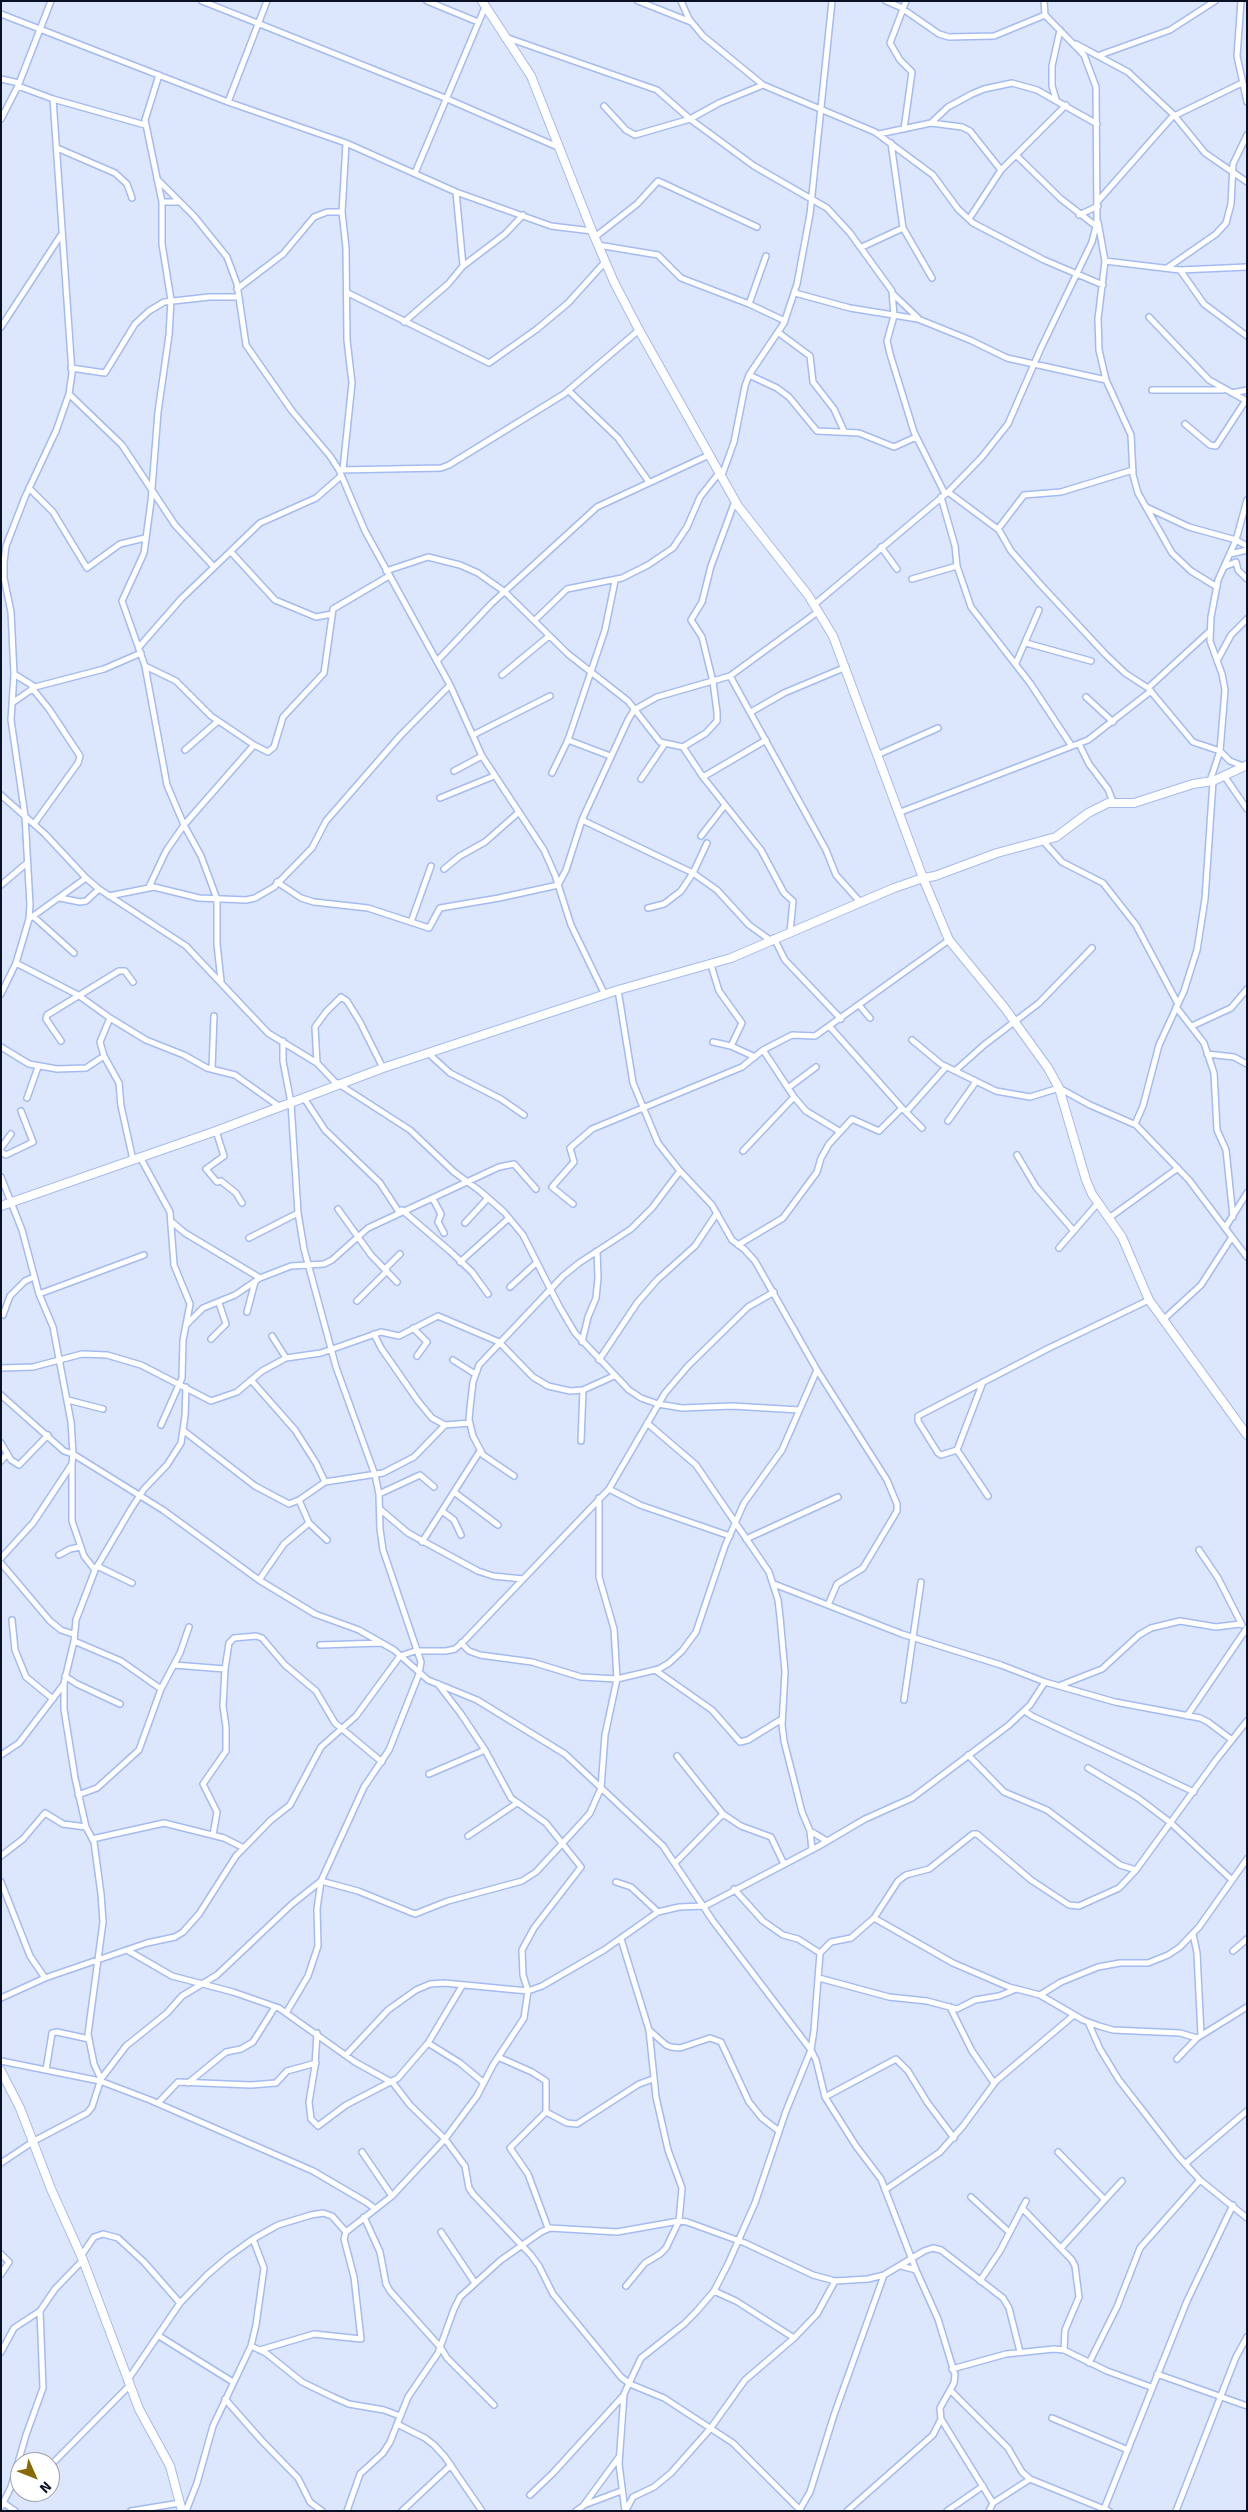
<!DOCTYPE html>
<style>
body{margin:0}
#map{position:relative;width:1248px;height:2512px;overflow:hidden;background:#dce6fc;font-family:Signika,sans-serif}
canvas{display:block}
.frame{position:absolute;inset:0;border:2px solid #091023;pointer-events:none}
.north{position:absolute;left:10px;top:2452px;width:50px;height:50px;box-sizing:border-box;background:#fff;border:1px solid #9d9fa7;border-radius:50%;rotate:134deg;font-size:14px;font-weight:700;line-height:20px;text-align:center;color:#091023}
.north::after{content:'';display:block;margin:auto;width:18px;height:22px;background:#896806;clip-path:polygon(50% 0,100% 100%,50% 72%,0 100%)}
</style>
<div id="map">
<canvas width="1248" height="2512"></canvas>
<div class="frame"></div>
<div class="north">N</div>
</div>
<script>
const c = document.querySelector('canvas').getContext('2d');
c.lineJoin = 'round';
const toPath = rows => new Path2D(rows.map(r => 'M' + r).join(''));
function strokePath(path, color, width, dash) { c.strokeStyle = color; c.lineWidth = width; c.lineCap = dash ? 'butt' : 'round'; c.setLineDash(dash || []); c.stroke(path); }
const street = toPath([
 [202,1,445,98,560,148],
 [427,1,478,22],
 [638,1,691,22],
 [681,1,689,19,703,36,763,85,875,132,933,175,958,209,973,223,1044,260,1103,285],
 [886,1,900,7,939,34,949,37,994,36,1045,15],
 [1241,1,1237,56,1247,102],
 [1,14,228,102,346,143,456,192,551,226,592,231],
 [508,38,657,90,690,119,754,166,827,208,850,233,892,291,894,316,887,341,890,354,914,432,945,494],
 [1076,44,1128,72,1174,115,1205,153,1247,182],
 [1100,55,1170,30,1215,1],
 [159,75,145,120,162,202,162,244,171,300,169,335,158,412,151,501,144,553,122,601,145,666,167,785,184,825,201,856,217,899,217,944,221,981],
 [1,79,19,83],
 [18,86,53,99,145,125],
 [1056,99,1052,86,1052,66,1060,30],
 [228,102,267,1],
 [604,106,626,130,635,135,690,119,719,103,763,85],
 [1,119,18,86,51,1],
 [931,123,948,107,972,94,984,89,1012,83,1037,90,1097,124],
 [904,129,912,72,900,60,890,43,906,1],
 [879,134,931,123,962,127,970,131,1001,170],
 [891,143,903,228,932,278],
 [57,148,115,173,127,184,132,198],
 [1017,156,1061,199,1096,226],
 [415,173,485,7],
 [157,179,194,216,227,257,237,284,246,345,292,411,330,456,339,470,365,531,450,685,482,756,544,850,555,875,571,925,605,995],
 [456,192,463,266],
 [1098,201,1172,117,1242,83],
 [162,202,180,202],
 [1079,215,1098,206],
 [969,219,1001,170,1066,105],
 [1098,222,1105,261,1098,319,1099,350,1106,380,1131,435,1133,475,1138,493,1172,553,1191,571,1217,587],
 [595,237,637,204,658,181,757,227],
 [598,245,658,255,681,278,749,304,785,321],
 [862,247,903,228],
 [1105,261,1180,270,1247,267],
 [1167,268,1216,234,1226,223,1231,204,1233,164,1247,135],
 [1180,270,1204,304,1247,336],
 [237,289,283,254,314,217,327,212,342,212],
 [348,293,489,363,537,329,568,303,605,262],
 [795,293,850,308,918,319,970,340,1007,358,1106,380],
 [893,294,918,318],
 [749,304,766,256],
 [1149,317,1209,380,1247,401],
 [404,322,448,284,463,266,505,234,523,215],
 [1,327,61,235],
 [779,333,810,356,813,382,834,409,844,431],
 [71,368,105,373,135,324,149,311,164,302,209,297,238,297],
 [749,375,777,388,789,397,817,431,859,433,894,447,916,437],
 [1152,390,1223,390],
 [569,391,618,438,649,482],
 [1232,393,1247,390],
 [69,394,122,445,175,525,214,567],
 [1185,424,1210,445,1216,446,1246,400],
 [343,469,352,383,347,340,346,248,342,212,346,143],
 [339,470,441,468,449,465,564,394,639,330],
 [721,478,734,442,745,386,749,375,784,323,797,284,810,214,832,1],
 [29,488,53,512,87,568,120,544,145,538],
 [948,492,999,530,1011,551,1040,584,1106,655,1125,673,1148,688,1193,742,1220,751,1230,761,1243,766],
 [941,497,955,546,957,566,971,607,1030,683,1071,745],
 [1146,507,1189,527,1236,540,1247,546],
 [998,529,1024,495,1061,492,1133,470],
 [881,547,897,569],
 [231,552,275,600,316,617,332,614],
 [1230,554,1247,550],
 [1224,567,1236,562,1238,570,1247,579],
 [386,571,428,557,460,565,478,573,505,592,568,654,628,701,660,742,683,747,706,733,717,721,717,712,713,682,702,637,691,620,702,602,711,566,735,501],
 [912,579,957,566],
 [815,604,948,492,981,458,1008,424,1041,348,1092,242,1097,222,1096,87,1084,55,1045,15,1044,1],
 [535,620,567,589,622,578,648,565,673,548,687,527,700,497,719,473],
 [1026,643,1091,661],
 [139,647,181,599,260,523,316,498,341,476],
 [437,661,492,603,597,507,709,455],
 [1217,661,1231,635,1247,619],
 [1016,663,1039,610],
 [145,666,176,681,211,716,254,745,268,752,274,747,283,717,324,673,333,609,389,576],
 [502,675,549,636],
 [730,676,826,850,836,875,861,903],
 [35,687,14,674,11,612,4,578,4,562,6,546,25,497,56,431,69,394,72,373,53,99],
 [32,688,49,709,80,756,78,763,34,824],
 [1148,688,1210,631],
 [1086,697,1113,722],
 [12,703,35,687,104,669,141,653],
 [751,712,784,693,846,667],
 [473,735,550,696],
 [568,740,610,756],
 [1079,744,1089,764,1108,789,1113,802],
 [683,747,703,777,761,850,784,893,793,901,790,932],
 [185,750,218,721],
 [877,755,938,728],
 [454,771,482,756],
 [552,773,568,740,605,630,615,581],
 [703,777,766,740],
 [1225,777,1247,809],
 [641,779,664,745],
 [1210,781,1220,751,1225,690,1222,674,1210,641,1211,617,1218,580,1236,540,1247,500],
 [1,795,45,834,86,878,99,889,186,946,268,1033,317,1063,334,1081,410,1130,454,1172,480,1191,504,1212,523,1235,559,1306,575,1333,629,1390,641,1398,658,1404,682,1408,732,1406,799,1410],
 [440,798,494,776],
 [898,813,1088,740,1151,691],
 [582,820,693,873,717,890,749,925,770,940],
 [701,836,725,805],
 [1044,842,1062,862,1103,883,1136,925,1178,1004],
 [444,869,460,856,485,842,519,812],
 [277,882,301,898,314,902,368,908,429,928,440,908,499,898,558,885,566,870,582,820,628,720,634,710,657,697,730,676,819,611],
 [1,885,27,863],
 [149,887,166,851,184,825,254,745],
 [109,896,154,887,199,898,246,900,255,898,274,887,312,848,326,821,400,736,450,685],
 [60,898,80,902,86,901,99,889],
 [648,908,664,904,681,891,693,873,707,843],
 [34,917,74,953],
 [29,919,86,878],
 [411,922,431,866],
 [774,938,785,960,841,1019],
 [16,963,78,995,110,1018,146,1040,184,1055,207,1068,235,1075,280,1107],
 [711,965,719,991,742,1023,731,1046],
 [618,990,633,1083,658,1143,680,1171,712,1205,732,1240,744,1249,755,1261,817,1370,887,1480,897,1504,897,1511,863,1568,837,1584,828,1605],
 [1,994,16,963,29,919,30,905,25,816,11,720,14,674],
 [859,1005,870,1018],
 [1176,1007,1204,1043,1214,1073,1217,1130,1226,1150,1233,1217],
 [110,1018,100,1042,104,1056,119,1083,121,1106,133,1160],
 [1192,1026,1231,1008,1247,989],
 [830,1027,902,1108,922,1128],
 [912,1040,941,1064,996,1091,1030,1097,1059,1088,1090,1105,1136,1125,1189,1180,1247,1257],
 [61,1041,46,1019,47,1015,119,971,125,971,133,982],
 [283,1041,283,1061,291,1103,298,1213,304,1249,336,1367,375,1475,379,1494,380,1529,383,1550,421,1662,419,1674,389,1750,364,1787,321,1881,317,1909,318,1946,308,1976,286,2013],
 [713,1042,731,1046,755,1057],
 [1,1047,29,1064,57,1069,86,1068,104,1056],
 [763,1050,794,1097,806,1111,839,1131],
 [428,1053,450,1073,501,1099,524,1115],
 [1207,1054,1234,1057,1247,1064],
 [317,1063,315,1027,326,1012,341,997,347,1001,360,1022,383,1068],
 [212,1069,214,1016],
 [956,1070,984,1045,1039,1003,1092,948],
 [788,1088,816,1067],
 [27,1098,38,1067],
 [304,1098,325,1130,380,1183,399,1212],
 [906,1112,946,1067],
 [948,1121,975,1083],
 [1135,1124,1143,1106,1159,1045,1184,991,1197,950,1205,899,1213,781],
 [216,1131,224,1156,206,1169,217,1182,221,1181,236,1193,242,1203],
 [1,1148,11,1134],
 [743,1151,794,1097],
 [1,1152,6,1155,33,1142,21,1111],
 [1017,1155,1036,1187,1073,1230],
 [140,1157,170,1212,174,1265,190,1304,183,1340,182,1378,161,1425],
 [1,1177,22,1230,39,1294,53,1327,71,1422,73,1454,72,1464,33,1523,1,1558],
 [433,1199,441,1214,438,1222,444,1233],
 [573,1204,552,1187,574,1162,570,1148,592,1129,742,1067,763,1050,792,1035,815,1036,949,940],
 [338,1209,371,1255,397,1282],
 [402,1210,451,1252,472,1272,488,1294],
 [1109,1218,1178,1168],
 [172,1222,185,1233,260,1278],
 [465,1223,488,1198],
 [1225,1228,1247,1193],
 [249,1238,298,1213],
 [738,1245,783,1218,817,1172,821,1158,829,1144,852,1119,879,1131,902,1108],
 [1059,1248,1098,1203],
 [460,1262,509,1218],
 [385,1269,400,1254],
 [510,1287,536,1263],
 [39,1294,144,1255],
 [357,1301,387,1271],
 [247,1312,255,1282],
 [3,1315,10,1296,25,1281,34,1277],
 [1163,1320,1201,1285,1232,1237],
 [186,1325,203,1308,235,1295,260,1278,291,1266,324,1264,332,1260,368,1228,499,1167,514,1164,536,1189],
 [413,1328,427,1342,417,1356],
 [374,1334,381,1348,418,1401,432,1418,445,1425],
 [272,1336,286,1358],
 [211,1339,226,1324,219,1303],
 [582,1342,588,1317,596,1298,598,1278,597,1251],
 [453,1360,475,1374],
 [599,1360,637,1303,657,1280,695,1246,717,1213],
 [1,1368,33,1367,82,1354,107,1355,141,1365,211,1401,237,1392,262,1371,286,1358,321,1353,381,1332,399,1336,438,1316,499,1342,533,1377,548,1386,570,1391,583,1390,614,1376],
 [251,1380,295,1430,316,1463,325,1482],
 [1,1395,64,1451,73,1454,163,1510,259,1580,315,1614,359,1630,394,1650,428,1680,477,1700,565,1754,663,1846,713,1921,811,2050,816,2060,825,2097,856,2146,881,2179,916,2270,938,2319,955,2375,954,2383,940,2408,941,2419,933,2435,847,2511],
 [68,1400,103,1409],
 [647,1423,696,1465,769,1572,778,1600,780,1617,785,1672,782,1725,784,1741,802,1812,810,1831,812,1850],
 [184,1431,255,1486,289,1504,299,1500,325,1482,383,1473,414,1457,445,1425,470,1423],
 [581,1441,583,1390],
 [1,1443,11,1460,19,1465,48,1435],
 [957,1450,983,1382],
 [1,1461,7,1454],
 [72,1465,72,1521,84,1556,95,1570],
 [514,1476,483,1455,473,1436,469,1420,470,1408,473,1382,479,1365,563,1276,579,1263,631,1229,652,1208,680,1171],
 [609,1489,640,1505,730,1536],
 [454,1492,498,1525],
 [379,1494,420,1475,434,1487],
 [988,1496,957,1450,941,1455,938,1453,918,1421,918,1416,1049,1348,1149,1300],
 [299,1500,309,1523,327,1540],
 [381,1510,408,1533,478,1571,493,1576,523,1579],
 [442,1511,454,1520,461,1535],
 [746,1539,838,1497],
 [422,1542,480,1451],
 [1199,1550,1218,1578,1242,1625],
 [59,1555,70,1549,80,1547],
 [1,1563,50,1621,61,1630,73,1634],
 [97,1566,132,1583],
 [259,1580,284,1544,309,1523],
 [774,1584,902,1634,1001,1665,1045,1682,1115,1702,1200,1718,1208,1722,1232,1740],
 [12,1620,15,1650,26,1677,53,1699],
 [74,1641,121,1661,161,1689],
 [461,1643,469,1651,480,1655,532,1662,581,1677,617,1679,659,1669,669,1663,682,1651,696,1632,725,1546,744,1503,782,1450,817,1370],
 [320,1645,381,1643],
 [174,1665,225,1669],
 [655,1670,712,1710,740,1742,748,1740,782,1719],
 [65,1676,77,1684,120,1704],
 [1061,1685,1102,1669,1139,1635,1151,1628,1180,1621,1216,1627,1240,1624],
 [904,1700,921,1582],
 [1025,1711,1032,1716,1194,1792],
 [1187,1716,1247,1628],
 [1,1755,19,1743,64,1684],
 [968,1755,1004,1792,1047,1810,1120,1865,1136,1870,1216,1760,1247,1721],
 [677,1756,723,1814,741,1826,771,1837,784,1864],
 [1088,1768,1138,1798,1171,1823,1232,1880],
 [429,1774,485,1750],
 [78,1795,97,1788,139,1750,161,1689,180,1653,189,1627],
 [810,1831,827,1841],
 [213,1835,217,1812,203,1784,226,1751,226,1727,223,1706,225,1669,229,1643,234,1638,256,1636,262,1638,285,1665,316,1691,335,1723,382,1762],
 [468,1836,517,1803],
 [92,1839,164,1823,224,1838,244,1848],
 [1,1856,23,1839,45,1813,63,1824,86,1827],
 [675,1863,723,1814],
 [1,1882,30,1956,45,1978],
 [616,1882,631,1887,658,1912],
 [874,1918,898,1881,906,1875,929,1869,973,1834,977,1834,1031,1880,1069,1905,1079,1906,1119,1888,1136,1870],
 [1193,1934,1197,1953,1201,2035],
 [621,1939,649,2030,656,2097,668,2150,682,2188,679,2221,666,2248,660,2254,645,2263,626,2286],
 [127,1950,172,1976,233,1992,279,2008,355,2062,393,2083,410,2105,445,2139,465,2166,469,2188,473,2194,531,2255,539,2266,553,2294,621,2377,630,2384,664,2398,733,2443,801,2511],
 [1233,1951,1247,1939],
 [820,1953,831,1942,851,1938,874,1918,953,1963,1009,1987,1040,1995,1083,2020,1099,2026,1113,2030,1180,2033,1197,2038],
 [819,1978,889,1997,927,2001,957,2009,975,2000,999,1996,1016,1989],
 [1040,1995,1061,1982,1098,1967,1120,1963,1148,1963,1168,1955,1180,1947,1199,1927,1247,1859],
 [1,1998,45,1978,147,1943,175,1937,183,1932,199,1914,236,1856,271,1820,290,1805,321,1747,356,1716,400,1656,415,1651,446,1651,455,1649,464,1641,609,1489,665,1393,688,1366,748,1307,774,1292],
 [950,2007,972,2051,994,2083],
 [1088,2022,1100,2049,1119,2080,1178,2156,1200,2180,1247,2218],
 [649,2030,666,2045,671,2047,680,2048,710,2038,721,2042,749,2102,762,2118,779,2131],
 [317,2033,315,2066,309,2102,311,2119,318,2126,346,2105,398,2078,428,2043,462,1986],
 [428,2043,460,2063,484,2083],
 [346,2055,388,2010,416,1990,430,1984,444,1983,528,1991,542,1986,604,1950,658,1912,679,1907,705,1906,819,1846,865,1819,912,1798,1009,1725,1030,1705,1045,1682],
 [498,2057,532,2072,546,2081,546,2112,510,2148,528,2174,548,2228],
 [1177,2059,1197,2038,1247,2007],
 [1,2061,100,2081,150,2100,313,2171,366,2202,374,2208],
 [46,2070,52,2033,57,2032,89,2039],
 [101,2079,94,2064,88,2034,103,1922,101,1894,94,1842,86,1827,75,1778,64,1709,64,1683,74,1641,76,1620,95,1570,131,1509,144,1489,167,1465,181,1443,185,1416,186,1387],
 [188,2083,226,2052,241,2049,253,2042,275,2007],
 [825,2097,896,2059,908,2071,927,2102,954,2138],
 [158,2103,178,2082,251,2085,276,2083,287,2071,316,2063],
 [546,2112,567,2123,577,2124,639,2084,653,2079],
 [362,2152,392,2196],
 [1058,2152,1104,2199],
 [1,2163,34,2141,87,2113,92,2107,101,2079,126,2046,167,2013,182,1996,217,1975,292,1904,321,1881,358,1891,415,1914,448,1901,522,1881,536,1872,583,1821,590,1813,601,1788,605,1735,617,1679,614,1629,599,1577,599,1498],
 [1185,2164,1247,2111],
 [885,2190,940,2152,963,2126,996,2081,1074,2015],
 [971,2197,1009,2232],
 [1022,2208,1072,2260,1075,2266,1079,2297,1065,2330,1064,2350],
 [364,2217,380,2252,386,2284,390,2291,441,2348,447,2358,494,2405],
 [346,2232,392,2196,445,2139,477,2096,493,2065,524,2018,528,1991,523,1975,522,1950,534,1928,581,1867,546,1823,511,1798,485,1750,461,1714,438,1684],
 [441,2232,475,2283],
 [1061,2248,1122,2181],
 [1,2254,9,2262,1,2274],
 [81,2256,94,2237,103,2234,118,2238,144,2262,180,2303],
 [901,2266,916,2270],
 [980,2281,1000,2251,1026,2201],
 [714,2291,736,2301,794,2338],
 [159,2336,233,2382],
 [251,2346,266,2353,302,2382,333,2397,349,2404,384,2410,400,2416],
 [1,2352,14,2328,40,2311],
 [1089,2363,1117,2307,1140,2248,1200,2180],
 [952,2369,1006,2354,1054,2349,1064,2350,1107,2371,1151,2387],
 [1157,2374,1247,2406],
 [127,2381,180,2303,207,2275,228,2257,253,2239,278,2225,311,2215,323,2213,332,2216,346,2232,344,2239,354,2277,361,2339,314,2334,260,2350],
 [950,2390,1008,2448,1022,2472,1030,2479,1109,2511],
 [225,2399,262,2441,298,2478,310,2502,322,2511],
 [1052,2418,1128,2450],
 [941,2419,993,2503],
 [397,2424,425,2438,434,2445,445,2457,482,2511],
 [50,2466,129,2386],
 [530,2495,553,2473,624,2395],
 [1,2501,15,2511],
 [584,2505,621,2491],
 [1,2507,11,2487,26,2435,43,2388,40,2311,55,2289,83,2260],
 [800,2509,810,2492,834,2415,884,2275],
 [1104,2509,1187,2301,1233,2205],
 [626,2510,633,2497,654,2487,671,2473,710,2429,745,2380,794,2338,817,2314,835,2281],
 [131,2511,180,2503],
 [186,2511,197,2483,213,2426,251,2346,256,2325,264,2268,253,2239],
 [347,2511,360,2474,383,2453,390,2442,408,2397,438,2353,454,2309,460,2297,501,2260,541,2232,550,2228,617,2232,679,2221,687,2222,745,2243,813,2275,835,2281,868,2279,884,2275,924,2251,933,2248,941,2250,1003,2298,1009,2308,1020,2352],
 [402,2511,451,2465],
 [576,2511,583,2506,619,2457],
 [625,2511,619,2464,624,2394,641,2358,684,2324,696,2312,714,2291,728,2264,755,2203,786,2111,811,2050,814,2030,820,1953,798,1939,783,1935,763,1921,734,1889],
 [947,2511,983,2486],
 [989,2511,993,2503,1030,2479],
 [1176,2511,1236,2357,1247,2337]
]);
const secondary = toPath([
 [482,1,531,76,592,231,614,282,639,330,738,506,808,595,833,636,923,878,949,940,1004,1007,1048,1068,1059,1088,1086,1180,1092,1194,1122,1237,1149,1300,1247,1435],
 [1,1206,216,1131,383,1068,618,990,731,958,894,888,923,878,935,876,997,853,1056,837,1088,813,1108,803,1134,803,1193,784,1213,781,1247,765],
 [1,2071,20,2108,51,2189,83,2260,139,2409,170,2466,182,2511]
]);
strokePath(street, '#a4bbf1', 8);
strokePath(secondary, '#a4bbf1', 10);
strokePath(street, '#fff', 5);
strokePath(secondary, '#fff', 8);
</script>
